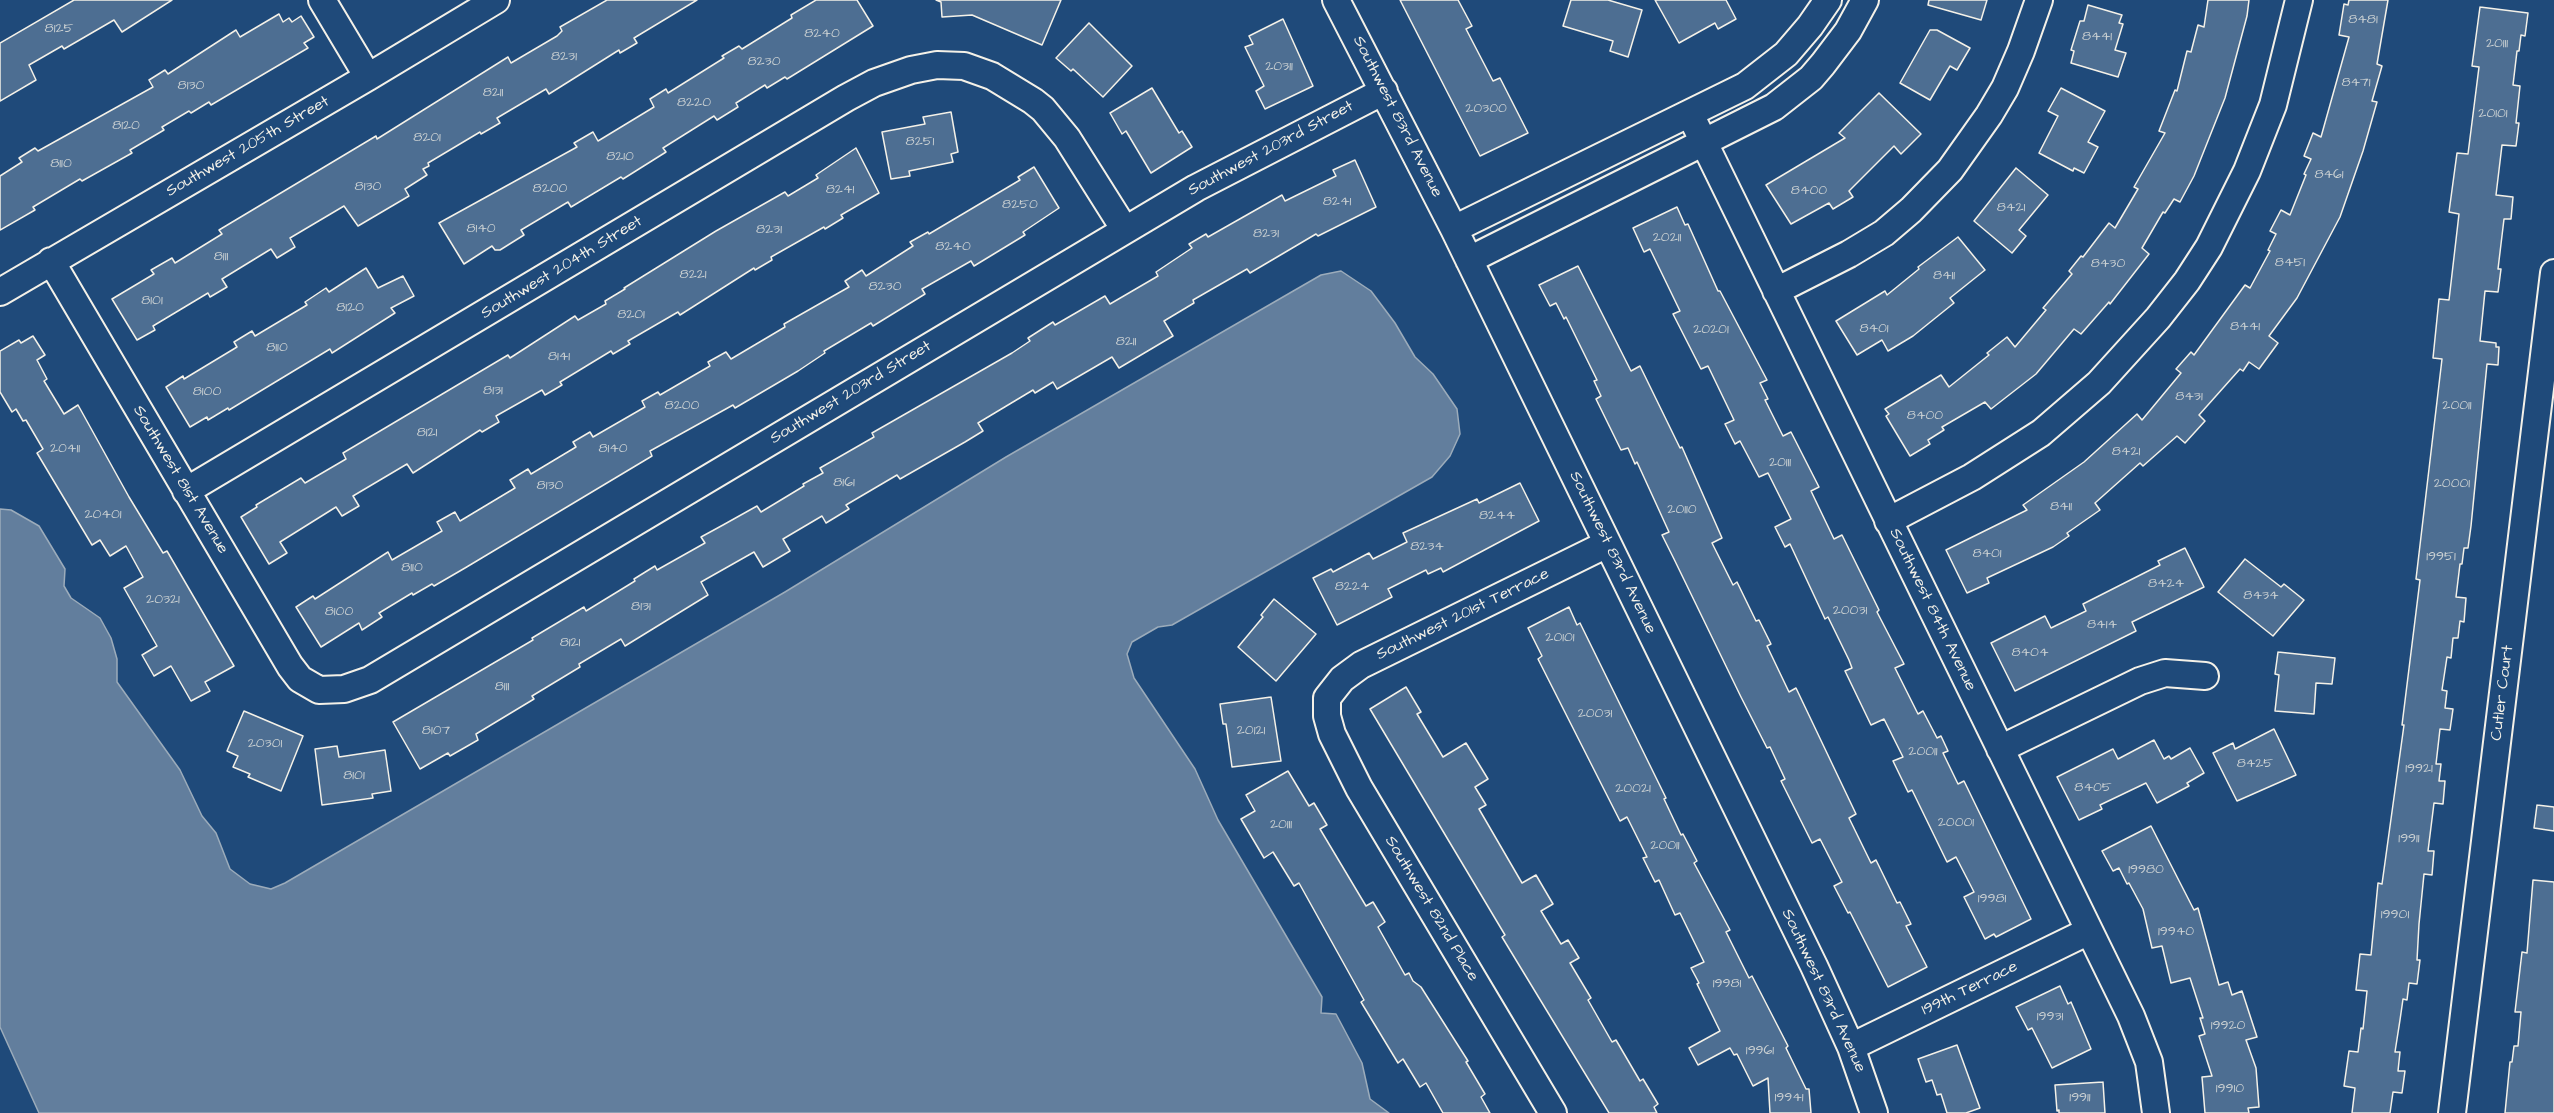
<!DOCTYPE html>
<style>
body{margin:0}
canvas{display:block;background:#1f4a7a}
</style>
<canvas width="2554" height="1113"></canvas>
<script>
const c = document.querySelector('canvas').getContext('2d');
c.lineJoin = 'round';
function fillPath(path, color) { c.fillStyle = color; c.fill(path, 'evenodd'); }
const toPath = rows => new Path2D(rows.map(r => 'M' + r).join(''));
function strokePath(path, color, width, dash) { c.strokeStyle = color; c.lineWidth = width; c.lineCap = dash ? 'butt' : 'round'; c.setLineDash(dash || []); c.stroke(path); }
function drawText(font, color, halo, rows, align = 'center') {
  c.font = font + ' "Architects Daughter",sans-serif'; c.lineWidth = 4.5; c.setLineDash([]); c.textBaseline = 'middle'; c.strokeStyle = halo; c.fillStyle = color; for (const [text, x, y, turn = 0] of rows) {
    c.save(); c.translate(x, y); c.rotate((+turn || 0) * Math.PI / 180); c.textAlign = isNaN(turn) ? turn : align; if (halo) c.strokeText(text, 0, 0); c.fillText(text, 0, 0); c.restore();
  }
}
const water = toPath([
 [1341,271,1371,291,1395,323,1415,357,1433,374,1457,409,1460,434,1450,456,1432,477,1172,625,1158,627,1132,642,1127,654,1134,678,1195,769,1218,820,1322,997,1321,1013,1336,1014,1362,1063,1370,1099,1389,1113,39,1113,0,1027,0,509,11,510,39,526,65,569,64,586,71,598,100,618,111,638,117,659,117,682,180,770,202,816,216,833,230,869,250,884,271,889,285,883,785,592,1006,457,1321,275,1341,271]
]);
fillPath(water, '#627e9d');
strokePath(water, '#9cacbb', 1.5);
const building = toPath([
 [74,0,172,0,122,32,114,20,64,49,62,46,29,65,36,80,0,101,0,43,74,0],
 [607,0,697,0,634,38,637,43,620,53,619,50,549,94,546,89,497,118,500,123,481,134,480,132,428,163,429,166,423,169,427,175,405,189,409,196,358,226,344,206,290,238,295,247,277,258,271,249,222,279,227,287,210,297,208,293,153,326,155,330,137,340,112,299,154,274,151,270,172,258,175,263,222,234,219,230,376,136,377,139,508,57,511,63,557,36,562,31,560,27,607,0],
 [816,0,857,0,873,26,787,79,785,77,767,88,765,85,736,103,738,107,717,120,714,116,663,148,666,152,623,179,621,177,571,207,568,202,521,230,524,235,500,250,495,250,492,246,464,264,439,223,577,147,574,143,593,132,598,141,654,107,650,99,666,89,668,93,724,58,722,56,739,46,742,49,792,18,791,15,816,0],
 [936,0,1061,0,1042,45,972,15,942,17,941,2,936,0],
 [1400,0,1458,0,1472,26,1466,29,1493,81,1500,78,1528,133,1480,156,1400,0],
 [1571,0,1608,0,1642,10,1628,57,1610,51,1613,41,1563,26,1571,0],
 [1655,0,1726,0,1736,19,1718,29,1715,23,1679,43,1655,0],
 [1929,0,1987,0,1981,20,1928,5,1929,0],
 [2208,0,2249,0,2247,16,2225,98,2194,176,2180,202,2174,199,2165,213,2163,212,2142,248,2149,254,2110,304,2109,302,2081,334,2074,329,2036,374,1991,409,1985,402,1942,427,1944,430,1928,440,1930,444,1910,456,1886,416,1889,414,1885,409,1941,375,1949,387,1989,355,1987,353,2007,337,2015,347,2046,310,2043,308,2072,274,2069,271,2081,256,2083,257,2109,223,2115,228,2138,189,2134,187,2165,133,2159,131,2175,90,2177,91,2187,51,2191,52,2198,25,2204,27,2208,0],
 [2349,0,2388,0,2377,64,2382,66,2372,101,2377,102,2363,151,2340,217,2297,298,2269,336,2278,343,2259,369,2249,362,2243,371,2240,369,2199,415,2205,421,2185,443,2177,436,2143,466,2140,463,2095,503,2100,510,2067,533,2069,536,2053,547,1987,578,1989,583,1967,593,1946,550,2027,510,2023,505,2084,462,2137,414,2142,420,2181,373,2176,369,2191,352,2194,355,2245,285,2250,288,2270,251,2268,250,2276,234,2270,231,2281,210,2290,215,2306,175,2304,174,2311,159,2304,156,2313,133,2321,137,2349,37,2339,35,2344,4,2348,5,2349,0],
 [2088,5,2122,15,2119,23,2123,24,2115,50,2126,53,2118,77,2071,63,2074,51,2071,50,2080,21,2084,21,2088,5],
 [2480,7,2528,13,2525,36,2521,35,2519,51,2517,51,2513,85,2520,86,2516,123,2519,123,2516,146,2502,145,2496,195,2513,197,2511,219,2504,219,2498,269,2501,269,2498,292,2485,291,2480,341,2496,343,2496,347,2499,347,2498,365,2487,364,2471,526,2468,548,2464,548,2462,564,2460,564,2456,597,2466,598,2464,622,2460,621,2458,638,2453,638,2451,658,2447,657,2442,690,2447,691,2445,708,2453,709,2450,730,2440,729,2436,764,2441,764,2439,781,2445,781,2443,804,2434,803,2428,851,2434,851,2432,875,2424,874,2419,924,2417,960,2420,960,2417,984,2409,983,2407,1000,2403,999,2400,1020,2395,1052,2400,1052,2398,1071,2405,1071,2402,1093,2393,1092,2390,1113,2352,1113,2355,1088,2344,1086,2349,1051,2358,1052,2361,1028,2363,1029,2367,991,2356,990,2360,954,2371,955,2378,883,2382,884,2404,725,2402,725,2420,580,2416,579,2442,359,2433,358,2439,299,2449,300,2459,214,2449,212,2457,153,2468,154,2479,67,2472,66,2480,7],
 [279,14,283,22,289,18,292,22,301,16,314,37,304,43,308,48,211,105,209,102,191,113,189,111,162,127,164,130,130,150,132,153,82,181,80,179,33,207,35,210,0,230,0,176,22,162,19,158,35,148,38,151,153,87,149,80,165,70,168,74,236,30,240,37,279,14],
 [1283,19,1313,86,1265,109,1256,91,1264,86,1245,47,1253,44,1249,36,1283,19],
 [1089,23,1132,66,1103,97,1073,69,1071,71,1056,58,1089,23],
 [1930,30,1937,30,1970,48,1957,70,1950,66,1930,100,1900,83,1930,30],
 [1152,88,1179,133,1182,131,1192,147,1151,173,1126,131,1122,134,1110,113,1152,88],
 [2061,88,2105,111,2088,142,2098,147,2084,173,2074,168,2073,171,2039,153,2058,116,2048,111,2061,88],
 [1879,93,1921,134,1901,154,1894,146,1849,191,1853,197,1833,209,1829,203,1791,224,1766,185,1845,138,1839,133,1879,93],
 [951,112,958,152,951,154,953,162,909,171,910,176,891,179,882,132,925,124,923,117,951,112],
 [856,148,879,193,841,215,843,218,825,229,824,227,771,257,772,260,755,270,754,268,680,315,678,312,628,341,630,344,613,354,611,351,560,382,562,385,545,395,542,390,496,416,499,422,482,432,480,430,413,473,407,464,353,496,359,506,342,516,336,507,280,542,287,553,269,564,241,517,257,507,256,505,301,478,305,483,346,459,343,453,508,355,510,358,575,316,578,320,606,304,605,301,625,289,624,288,716,231,785,192,788,196,818,178,816,175,856,148],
 [1355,160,1376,207,1318,236,1316,234,1250,273,1247,269,1193,300,1194,303,1164,321,1173,336,1119,368,1112,357,1057,389,1053,382,1035,393,1033,390,978,423,983,431,965,442,900,479,897,475,846,505,849,509,826,523,822,516,783,539,790,551,763,567,754,552,701,582,708,595,625,646,621,639,579,664,580,667,532,696,534,699,476,734,478,740,450,756,448,753,420,769,393,722,533,640,532,638,584,607,586,611,635,581,634,579,655,566,657,570,705,543,701,537,723,525,757,506,761,512,804,486,803,484,823,473,820,468,874,437,872,433,1012,353,1030,341,1028,338,1053,322,1055,325,1105,296,1110,304,1158,276,1156,272,1192,248,1189,244,1206,234,1208,237,1282,195,1285,201,1336,176,1333,170,1355,160],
 [1034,167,1059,208,1023,232,1025,235,974,266,971,261,922,289,925,294,873,326,871,323,824,351,825,353,798,371,735,408,733,405,650,451,652,456,465,568,434,586,432,584,413,595,412,593,379,613,382,617,362,630,359,623,321,647,296,607,313,596,315,599,388,552,392,560,442,531,437,522,455,512,460,521,515,488,510,480,528,469,531,474,576,447,573,442,590,432,593,437,645,407,642,401,658,392,660,395,710,366,708,362,726,352,731,359,785,327,784,324,849,287,845,281,862,270,866,276,913,246,910,242,928,232,929,234,1020,180,1018,177,1034,167],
 [2016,168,2048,195,2019,230,2026,236,2012,253,1974,221,2016,168],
 [1677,207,1685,225,1688,224,1718,291,1720,291,1767,380,1760,383,1768,399,1765,400,1783,436,1791,432,1819,487,1811,491,1834,539,1842,535,1879,610,1877,612,1904,664,1895,668,1918,714,1923,711,1937,738,1941,736,1948,751,1943,753,1958,784,1964,781,2031,919,1996,937,1994,934,1985,939,1964,897,1974,892,1956,857,1947,862,1912,790,1908,792,1893,761,1903,757,1884,719,1871,725,1845,671,1852,668,1849,660,1828,617,1825,619,1790,544,1785,547,1775,527,1791,519,1768,473,1759,477,1740,441,1735,444,1725,424,1734,420,1708,366,1701,369,1673,314,1680,311,1650,249,1644,252,1633,228,1677,207],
 [1958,237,1985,270,1950,298,1954,303,1913,336,1888,351,1882,340,1857,355,1836,321,1885,291,1887,295,1919,269,1918,267,1958,237],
 [1578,266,1631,371,1640,366,1680,448,1682,447,1722,538,1712,543,1733,585,1737,582,1756,621,1759,620,1771,644,1767,646,1789,692,1796,688,1856,814,1849,818,1871,863,1876,860,1897,903,1900,902,1911,924,1906,926,1927,967,1888,987,1850,912,1848,913,1834,886,1842,882,1820,839,1812,843,1781,781,1785,779,1770,747,1767,748,1741,697,1674,559,1662,535,1669,532,1637,462,1635,464,1628,448,1621,450,1596,399,1601,396,1594,381,1597,380,1566,317,1564,319,1556,303,1550,306,1539,285,1578,266],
 [366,268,378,288,403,276,414,296,391,308,395,313,332,353,330,349,229,410,228,408,208,420,207,417,190,427,166,387,183,376,184,379,237,347,234,342,252,331,255,336,307,305,305,302,326,288,329,292,366,268],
 [33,336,45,355,37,360,47,379,44,381,64,414,78,405,129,497,163,553,167,551,234,666,205,682,210,691,191,701,171,666,154,676,142,655,157,646,124,588,143,577,126,546,110,556,100,540,92,545,37,453,43,449,26,420,23,421,16,409,12,412,0,392,0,351,19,340,21,343,33,336],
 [1520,483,1539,521,1443,572,1441,568,1428,574,1426,570,1388,589,1392,597,1337,625,1313,578,1331,569,1333,572,1369,553,1373,559,1407,542,1403,533,1477,499,1479,503,1520,483],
 [2185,548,2204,587,2132,622,2136,631,2015,691,1991,643,2045,616,2051,628,2086,611,2083,604,2160,565,2158,561,2185,548],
 [2245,559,2281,587,2284,584,2304,600,2273,636,2218,592,2245,559],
 [1274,599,1316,634,1276,681,1238,647,1263,617,1261,615,1274,599],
 [1569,607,1577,625,1580,623,1666,798,1664,799,1681,835,1683,834,1697,861,1694,863,1730,930,1726,932,1749,978,1752,976,1788,1046,1786,1048,1806,1089,1809,1089,1811,1113,1770,1113,1768,1078,1753,1086,1737,1054,1734,1055,1730,1048,1698,1065,1689,1048,1720,1031,1697,984,1699,983,1691,968,1704,962,1680,913,1675,915,1659,880,1655,882,1643,858,1647,857,1627,817,1620,821,1538,659,1542,656,1528,628,1569,607],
 [2278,652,2335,658,2332,684,2316,683,2314,714,2275,711,2279,675,2275,674,2278,652],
 [1406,687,1421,712,1417,714,1443,757,1466,743,1488,779,1475,787,1486,805,1479,809,1522,883,1536,875,1553,904,1541,911,1561,944,1568,940,1579,958,1570,963,1591,998,1588,1000,1612,1042,1616,1040,1640,1081,1643,1079,1658,1104,1654,1107,1657,1113,1609,1113,1502,937,1505,935,1370,709,1406,687],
 [1271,697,1281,761,1232,767,1226,724,1223,724,1220,704,1271,697],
 [244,711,303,736,281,791,248,777,250,774,233,767,238,756,227,751,244,711],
 [2274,729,2296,775,2237,801,2213,753,2233,743,2235,749,2274,729],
 [2154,740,2164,759,2169,756,2171,759,2190,748,2204,773,2187,783,2189,786,2157,803,2146,783,2100,805,2102,809,2079,820,2057,777,2113,749,2118,759,2154,740],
 [337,746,339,757,385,750,391,791,372,794,373,798,322,805,315,749,337,746],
 [1288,771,1309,806,1314,803,1327,825,1320,829,1366,906,1373,902,1385,922,1378,927,1405,975,1409,973,1413,981,1421,987,1468,1061,1466,1062,1485,1094,1481,1097,1490,1113,1443,1113,1426,1083,1420,1087,1403,1059,1398,1063,1361,1002,1364,1000,1299,883,1294,886,1273,852,1264,858,1241,819,1255,811,1246,795,1288,771],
 [2537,805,2554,807,2554,831,2534,828,2537,805],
 [2151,826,2194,910,2198,908,2219,985,2228,982,2232,995,2242,991,2257,1037,2246,1040,2256,1068,2259,1107,2248,1108,2249,1113,2205,1113,2202,1077,2212,1076,2199,1036,2205,1034,2200,1018,2203,1018,2190,978,2171,983,2162,946,2152,948,2143,909,2129,883,2127,884,2119,868,2113,871,2102,851,2151,826],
 [2533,880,2554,882,2554,1113,2505,1113,2510,1062,2512,1062,2514,1046,2518,1046,2521,1012,2515,1012,2522,952,2527,953,2533,880],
 [2060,986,2068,1004,2071,1002,2091,1049,2052,1068,2032,1028,2028,1030,2016,1007,2060,986],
 [1957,1045,1980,1108,1966,1113,1947,1113,1941,1094,1937,1095,1932,1080,1926,1082,1918,1059,1957,1045],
 [2103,1082,2105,1113,2059,1113,2059,1110,2057,1111,2055,1085,2103,1082]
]);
fillPath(building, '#4d6e92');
strokePath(building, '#f4f1e8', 1.5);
const minor = toPath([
 [322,0,368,77],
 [1336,0,1454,229,1814,966,1851,1047,1874,1113],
 [1690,114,2131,1016,2149,1062,2156,1113],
 [1454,229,1745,86,1786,54,1810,26,1828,0],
 [1469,260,1774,107,1811,78,1823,64,1848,31,1865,0],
 [51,261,290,666,300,679,319,690,344,689,370,680,1196,188,1384,91],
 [1776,291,1849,254,1884,233,1911,210,1950,170,1989,115,2005,88,2021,51,2039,0],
 [0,292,368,77,496,0],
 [186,491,846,98,874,83,911,70,937,65,964,66,992,76,1033,101,1043,109,1067,138,1125,230],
 [1888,521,1972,477,2041,433,2099,383,2158,318,2187,281,2209,247,2247,171,2273,105,2299,0],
 [2000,749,2140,681,2165,673,2205,676],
 [1851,1047,2089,931],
 [1553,1113,1359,788,1332,734,1327,716,1327,698,1342,679,1361,665,1607,544],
 [2452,1113,2554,273]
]);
strokePath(minor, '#f4f1e8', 30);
strokePath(minor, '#1f4a7a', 26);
drawText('14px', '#cad0d2', null, [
 ["8481",2363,20],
 ["8125",59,29],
 ["8240",822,34],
 ["8441",2097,37],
 ["20111",2497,44],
 ["8231",564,57],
 ["8230",764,62],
 ["20311",1279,67],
 ["8471",2356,83],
 ["8130",191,86],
 ["8211",493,93],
 ["8220",694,103],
 ["20300",1486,109],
 ["20101",2493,114],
 ["8120",126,126],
 ["8201",427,138],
 ["8251",920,142],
 ["8210",620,157],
 ["8110",61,164],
 ["8461",2329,175],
 ["8130",368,187],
 ["8200",550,189],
 ["8241",840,190],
 ["8400",1809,191],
 ["8241",1337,202],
 ["8250",1020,205],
 ["8421",2011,208],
 ["8140",481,229],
 ["8231",769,230],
 ["8231",1266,234],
 ["20211",1667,238],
 ["8240",953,247],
 ["8111",221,257],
 ["8451",2290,263],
 ["8430",2108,264],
 ["8221",693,275],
 ["8411",1944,276],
 ["8230",885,287],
 ["8101",152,301],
 ["8120",350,308],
 ["8201",631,315],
 ["8441",2245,327],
 ["8401",1874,329],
 ["20201",1711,330],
 ["8211",1126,342],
 ["8110",277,348],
 ["8141",559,357],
 ["8131",493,391],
 ["8100",207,392],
 ["8431",2189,397],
 ["8200",682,406],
 ["20011",2457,406],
 ["8400",1925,416],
 ["8121",427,433],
 ["20411",65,449],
 ["8140",613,449],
 ["8421",2126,452],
 ["20111",1780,463],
 ["8161",844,483],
 ["20001",2452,484],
 ["8130",550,486],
 ["8411",2061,507],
 ["20110",1682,510],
 ["20401",103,515],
 ["8244",1497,516],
 ["8234",1427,547],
 ["8401",1987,554],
 ["19951",2441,557],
 ["8110",412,568],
 ["8424",2166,584],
 ["8224",1352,587],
 ["8434",2261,596],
 ["20321",163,600],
 ["8131",641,607],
 ["20031",1850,611],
 ["8100",339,612],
 ["8414",2102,625],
 ["20101",1560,638],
 ["8121",570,643],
 ["8404",2030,653],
 ["8111",502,687],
 ["20031",1595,714],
 ["8107",436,731],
 ["20121",1251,731],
 ["20301",265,744],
 ["20011",1923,752],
 ["8425",2255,764],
 ["19921",2419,769],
 ["8101",354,776],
 ["8405",2093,788],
 ["20021",1633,789],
 ["20001",1956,823],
 ["20111",1281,825],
 ["19911",2409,839],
 ["20011",1665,846],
 ["19980",2146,870],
 ["19981",1992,899],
 ["19901",2395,915],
 ["19940",2176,932],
 ["19981",1727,984],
 ["19931",2050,1017],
 ["19920",2228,1026],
 ["19961",1760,1051],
 ["19910",2230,1089],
 ["19941",1789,1098],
 ["19911",2080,1098]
]);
drawText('16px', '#f4f1e8', '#1f4a7a', [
 ["Southwest 83rd Avenue",1397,117,63],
 ["Southwest 205th Street",248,147,-30],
 ["Southwest 203rd Street",1271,149,-28],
 ["Southwest 204th Street",562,268,-31],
 ["Southwest 203rd Street",851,393,-31],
 ["Southwest 81st Avenue",180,480,59],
 ["Southwest 83rd Avenue",1612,553,64],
 ["Southwest 84th Avenue",1932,610,64],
 ["Southwest 201st Terrace",1463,615,-26],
 ["Cutler Court",2503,693,-83],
 ["Southwest 82nd Place",1431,909,59],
 ["199th Terrace",1970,989,-26],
 ["Southwest 83rd Avenue",1823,991,65]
]);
</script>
